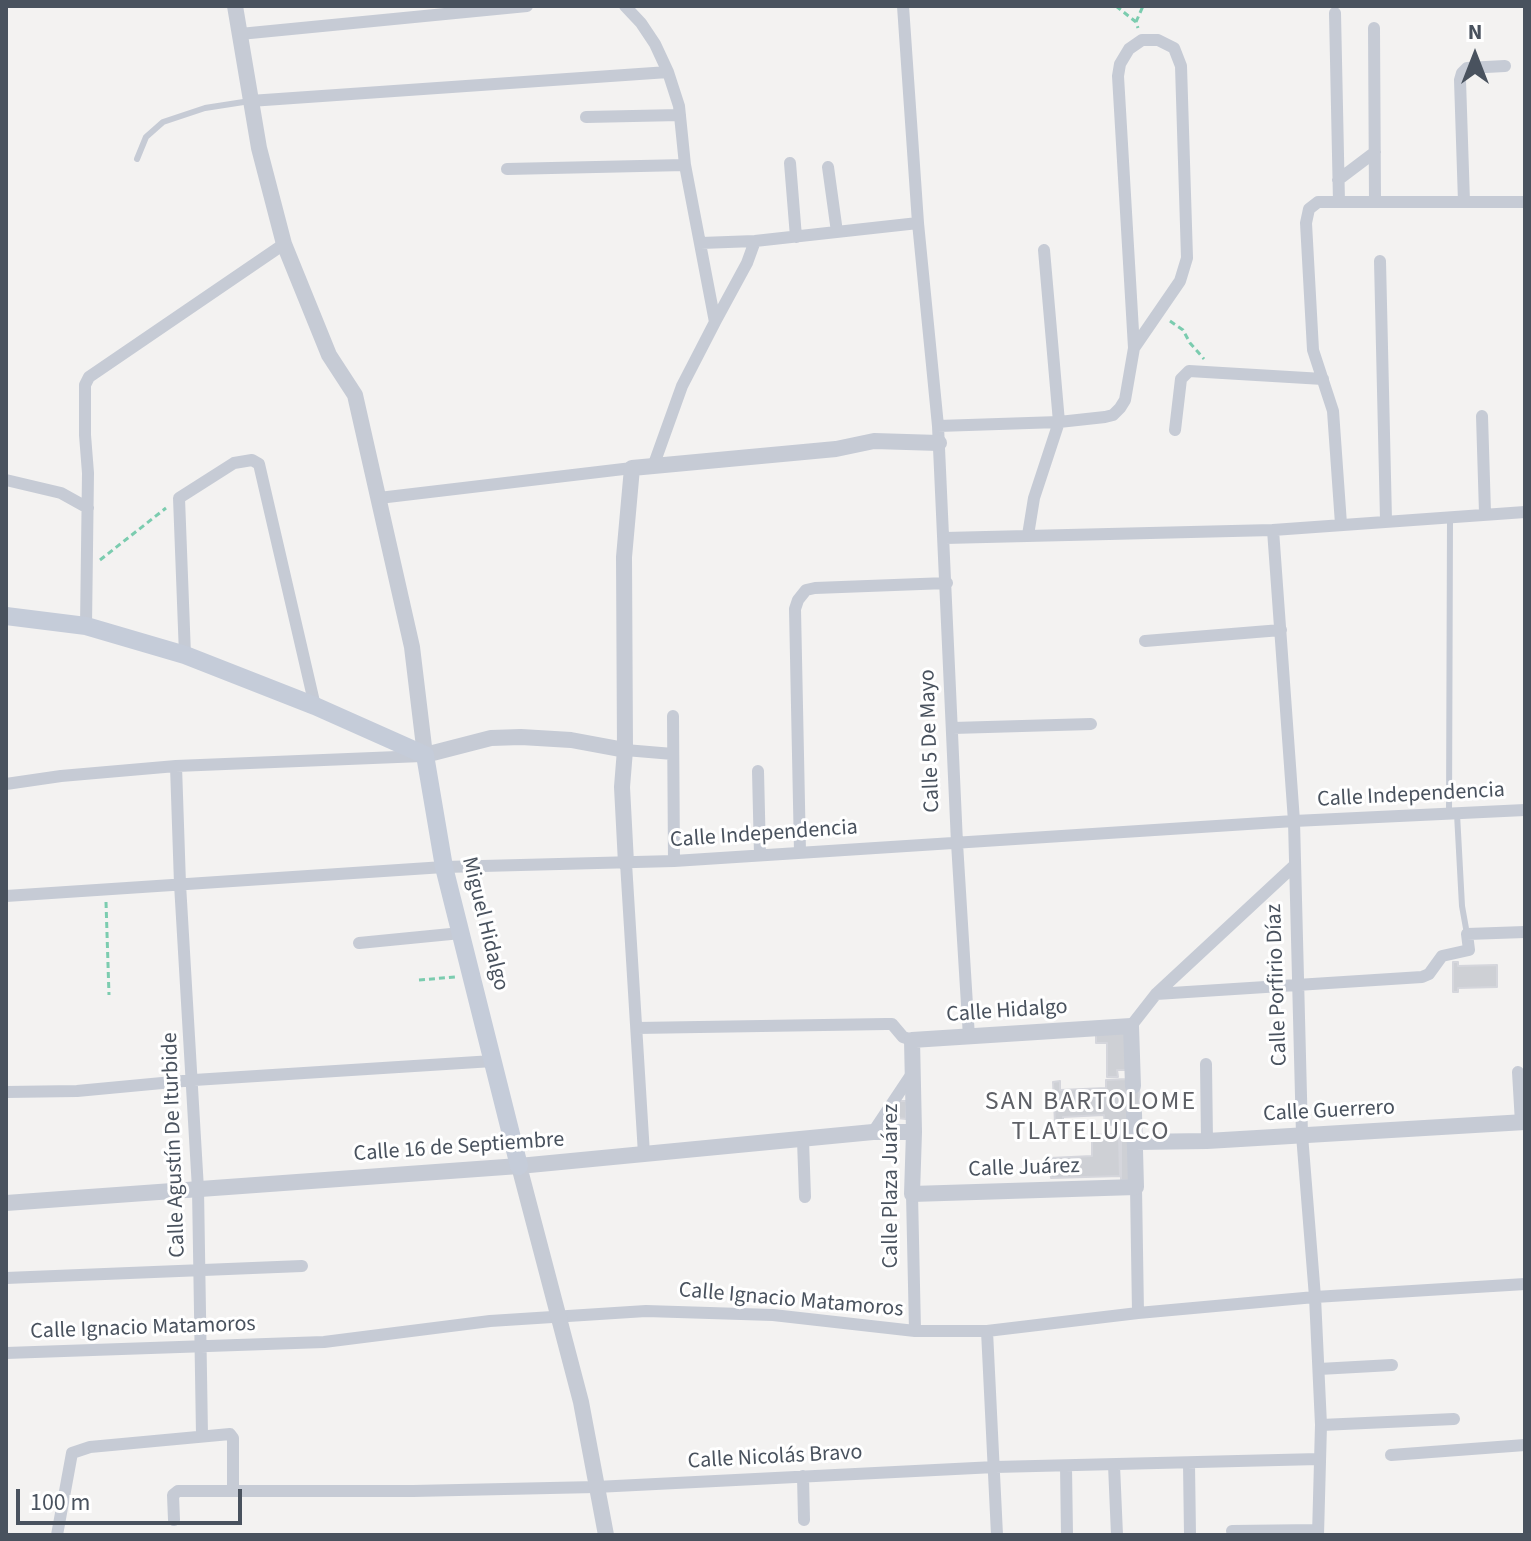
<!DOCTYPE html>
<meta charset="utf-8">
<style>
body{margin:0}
#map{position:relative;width:1531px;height:1541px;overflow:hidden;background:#f3f2f1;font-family:"Source Sans 3",sans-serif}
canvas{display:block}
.frame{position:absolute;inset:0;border:8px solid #49525e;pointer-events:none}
.north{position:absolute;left:1435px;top:16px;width:80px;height:80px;-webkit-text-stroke:6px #fff;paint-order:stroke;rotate:0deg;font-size:22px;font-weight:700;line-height:32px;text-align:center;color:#49525e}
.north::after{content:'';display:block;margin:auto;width:28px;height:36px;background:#49525e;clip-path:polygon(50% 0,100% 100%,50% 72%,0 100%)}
.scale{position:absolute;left:16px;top:1489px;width:226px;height:36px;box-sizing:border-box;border:4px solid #49525e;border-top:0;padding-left:10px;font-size:24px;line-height:28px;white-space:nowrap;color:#49525e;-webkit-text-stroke:6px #fff;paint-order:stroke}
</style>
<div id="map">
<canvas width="1531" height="1541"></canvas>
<div class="frame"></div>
<div class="north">N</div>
<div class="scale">100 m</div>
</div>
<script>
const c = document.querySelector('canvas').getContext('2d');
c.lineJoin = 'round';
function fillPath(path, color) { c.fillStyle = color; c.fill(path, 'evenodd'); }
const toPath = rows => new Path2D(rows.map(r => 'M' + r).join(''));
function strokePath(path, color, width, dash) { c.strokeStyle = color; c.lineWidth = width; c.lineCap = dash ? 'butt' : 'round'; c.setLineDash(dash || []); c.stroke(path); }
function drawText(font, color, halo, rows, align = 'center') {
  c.font = font + ' "Source Sans 3",sans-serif'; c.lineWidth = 6; c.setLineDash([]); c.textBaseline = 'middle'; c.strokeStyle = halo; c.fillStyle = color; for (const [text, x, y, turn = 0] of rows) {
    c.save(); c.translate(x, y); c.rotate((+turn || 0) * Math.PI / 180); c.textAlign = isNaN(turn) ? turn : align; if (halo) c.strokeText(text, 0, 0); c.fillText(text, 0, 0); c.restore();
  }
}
const building = toPath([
 [1453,962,1458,962,1458,966,1497,965,1497,987,1458,988,1458,992,1453,992,1453,962],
 [1096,1030,1130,1030,1130,1070,1117,1070,1118,1077,1107,1077,1107,1043,1096,1043,1096,1030],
 [1126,1079,1139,1086,1140,1113,1127,1124,1105,1125,1104,1115,1063,1117,1063,1123,1055,1123,1053,1082,1060,1081,1060,1090,1106,1088,1106,1080,1126,1079],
 [899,1101,906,1101,906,1119,897,1118,893,1114,893,1110,899,1101],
 [1121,1125,1129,1125,1130,1180,1121,1180,1121,1125],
 [1119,1134,1120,1176,1051,1178,1050,1158,1092,1156,1092,1135,1119,1134]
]);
fillPath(building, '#ced0d5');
strokePath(building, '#d5d6dc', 2);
strokePath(toPath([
 [1116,6,1136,22,1138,28],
 [1136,22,1143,6],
 [1170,321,1183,330,1190,343,1204,359],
 [100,560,166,508],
 [106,902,109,995],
 [419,980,455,977]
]), '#7bccaf', 3, [6, 4]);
strokePath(toPath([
 [137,159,146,137,163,122,205,108,250,101],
 [1457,814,1462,906,1467,934],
 [1449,815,1450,519]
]), '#c6cbd5', 6);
strokePath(toPath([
 [625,6,641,23,655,44,668,72],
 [903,6,918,223,938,426,957,843,969,1037],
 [1335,13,1339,202],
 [1374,28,1375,202],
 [240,34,527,6],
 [250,101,668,72,679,106,685,165,715,322,682,386,654,464],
 [586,117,680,115],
 [790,163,796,237],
 [828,167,837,232],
 [507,169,685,165],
 [1338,180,1375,152],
 [1464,202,1460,80,1462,73,1467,68,1505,66],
 [701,243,755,241,918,223],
 [1380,261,1386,520],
 [715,322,747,263,755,241],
 [1482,416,1485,513],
 [938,426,1059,422,1105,417,1113,415,1120,408,1125,400,1134,348,1180,281,1187,258,1181,66,1174,48,1158,40,1142,40,1129,49,1120,64,1118,76,1134,348],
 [1175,430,1181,379,1189,371,1323,379],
 [6,480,61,493,88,508],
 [379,498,632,468],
 [1341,524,1333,411,1313,350,1306,223,1309,209,1318,202,1525,202],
 [1273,530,1294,821,1302,1135,1315,1297,1321,1425,1318,1535],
 [1028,535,1034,498,1059,422,1044,250],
 [945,538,1273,530,1525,512],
 [86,626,88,473,85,435,85,385,89,377,284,244],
 [1145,641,1281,630],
 [185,655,179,498,234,463,252,460,259,464,315,706],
 [673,716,674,861],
 [953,728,1091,724],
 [625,750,673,754],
 [176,766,180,884,198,1189,202,1435],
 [758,771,760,855],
 [6,784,61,776,176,766,422,756],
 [800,852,795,609,798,600,806,590,815,588,947,583],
 [626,863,644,1154],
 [6,896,444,867,674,861,1294,821,1525,810],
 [359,943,461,933],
 [1156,994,1422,977,1429,974,1442,956,1469,950,1467,934,1525,932],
 [1131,1026,1156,994,1295,865],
 [637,1028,886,1024,892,1024,903,1037,912,1040],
 [1206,1064,1207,1141],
 [1518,1072,1521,1123],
 [6,1092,77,1091,194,1080,493,1061],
 [873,1132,913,1072],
 [803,1140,805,1197],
 [1136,1187,1138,1313],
 [912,1194,915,1331],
 [6,1278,302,1266],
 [987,1331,997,1535],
 [6,1353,324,1342,490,1321,646,1311,773,1315,915,1331,987,1331,1138,1313,1315,1297,1525,1284],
 [1319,1369,1392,1365],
 [1321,1425,1454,1419],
 [1391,1455,1525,1445],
 [1189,1464,1190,1535],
 [1114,1465,1117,1535],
 [1066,1466,1067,1535],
 [803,1476,804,1520],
 [174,1520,173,1495,178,1491,413,1491,596,1487,995,1467,1319,1459],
 [1232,1531,1318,1530],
 [57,1535,72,1453,90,1447,230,1434,233,1438,233,1491]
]), '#c6cbd5', 12);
strokePath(toPath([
 [235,6,259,148,284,244,329,355,355,395,412,647,425,755,491,738,521,737,571,740,625,750],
 [626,863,622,787,625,750,624,557,632,468,836,449,874,441,939,443],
 [1133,1086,1131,1026,912,1040,914,1132,912,1194,1136,1187,1134,1113],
 [1135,1142,1207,1141,1525,1122],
 [519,1166,581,1402,606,1535],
 [6,1203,519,1166,873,1132,914,1132]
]), '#c6cbd5', 16);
strokePath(toPath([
 [6,616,86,626,185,655,315,706,425,755,444,867,519,1166]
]), '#c5ccd9', 18);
drawText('22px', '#49525e', '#fff', [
 ["Calle 5 De Mayo",931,741,-92],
 ["Calle Independencia",1411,796,-3],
 ["Calle Independencia",764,835,-4],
 ["Miguel Hidalgo",484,924,76],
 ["Calle Porfirio Díaz",1278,985,-92],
 ["Calle Hidalgo",1007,1012,-4],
 ["Calle Guerrero",1329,1112,-3],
 ["Calle Agustín De Iturbide",175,1145,-92],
 ["Calle 16 de Septiembre",459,1148,-4],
 ["Calle Juárez",1024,1169,-2],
 ["Calle Plaza Juárez",892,1186,-90],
 ["Calle Ignacio Matamoros",791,1301,5],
 ["Calle Ignacio Matamoros",143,1329,-2],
 ["Calle Nicolás Bravo",775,1458,-3]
]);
c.letterSpacing = '2px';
drawText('26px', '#5e6066', '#fff', [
 ["SAN BARTOLOME",1091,1103],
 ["TLATELULCO",1091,1133]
]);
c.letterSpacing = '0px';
</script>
